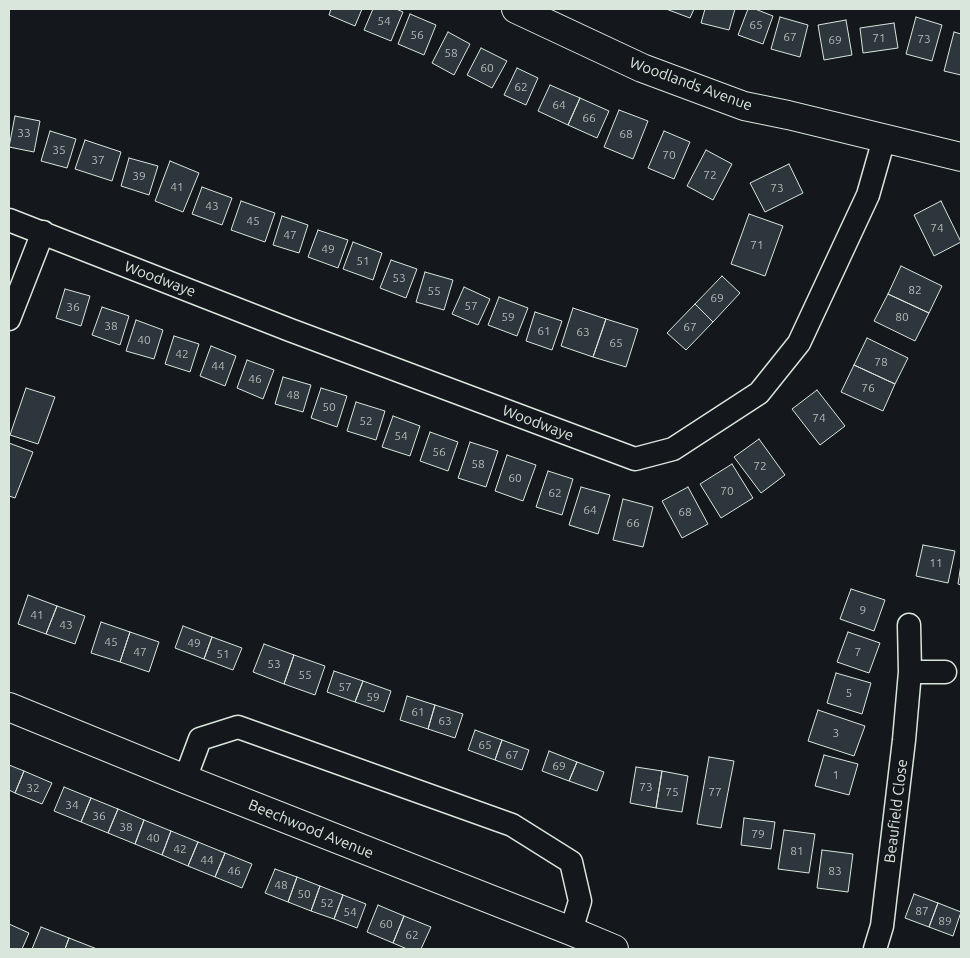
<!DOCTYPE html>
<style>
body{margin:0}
#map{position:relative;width:970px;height:958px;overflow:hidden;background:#14181c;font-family:Ubuntu,sans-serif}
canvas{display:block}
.frame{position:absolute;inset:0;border:10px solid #d8e6dc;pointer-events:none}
</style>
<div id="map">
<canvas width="970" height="958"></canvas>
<div class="frame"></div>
</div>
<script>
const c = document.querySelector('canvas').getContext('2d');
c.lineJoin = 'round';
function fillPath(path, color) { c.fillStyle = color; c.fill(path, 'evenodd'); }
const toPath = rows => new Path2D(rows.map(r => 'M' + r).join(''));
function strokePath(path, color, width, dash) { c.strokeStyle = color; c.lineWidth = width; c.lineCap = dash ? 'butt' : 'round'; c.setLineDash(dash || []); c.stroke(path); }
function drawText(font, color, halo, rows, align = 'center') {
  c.font = font + ' Ubuntu,sans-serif'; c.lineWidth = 4; c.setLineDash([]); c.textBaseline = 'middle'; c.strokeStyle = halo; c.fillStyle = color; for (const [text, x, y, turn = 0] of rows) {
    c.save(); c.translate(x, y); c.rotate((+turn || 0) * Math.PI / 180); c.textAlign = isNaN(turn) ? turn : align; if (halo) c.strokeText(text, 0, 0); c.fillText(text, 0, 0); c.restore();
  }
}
const building = toPath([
 [331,9,362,9,355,26,329,15,331,9],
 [373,9,396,9,403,12,391,41,364,30,373,9],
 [666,9,694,9,690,18,666,9],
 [705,9,735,9,729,30,701,23,705,9],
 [748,9,755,9,773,16,763,44,738,35,748,9],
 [410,14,436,25,424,55,398,44,410,14],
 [780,17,808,25,800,57,771,49,780,17],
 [916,17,942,25,932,61,906,54,916,17],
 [846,20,852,55,824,60,818,25,846,20],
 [894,23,898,48,863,53,860,28,894,23],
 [448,32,470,44,454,75,432,63,448,32],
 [954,32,961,34,961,75,944,71,954,32],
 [481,48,507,61,492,88,467,75,481,48],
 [517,68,538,78,526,105,504,95,517,68],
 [550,85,580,98,568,125,538,111,550,85],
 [580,98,609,111,597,138,568,125,580,98],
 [619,110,648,121,633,159,604,147,619,110],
 [15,116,40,121,34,152,9,147,15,116],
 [50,131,76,139,67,168,41,161,50,131],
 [664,131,690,142,674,179,648,168,664,131],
 [85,140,121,152,112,181,75,169,85,140],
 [706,150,732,164,713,200,687,186,706,150],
 [129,158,158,166,149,195,121,186,129,158],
 [170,161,199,173,183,212,155,201,170,161],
 [789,164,803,193,765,212,750,183,789,164],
 [202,187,232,198,222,225,192,214,202,187],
 [241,201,275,213,265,242,231,230,241,201],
 [941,201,961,242,934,256,914,215,941,201],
 [749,214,783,226,765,276,731,264,749,214],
 [282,216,308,225,299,253,273,245,282,216],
 [318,230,348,240,338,268,308,257,318,230],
 [353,242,382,253,373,280,343,269,353,242],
 [391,260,417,269,406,298,380,288,391,260],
 [901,266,942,286,929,313,888,294,901,266],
 [425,272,453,280,444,310,416,302,425,272],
 [722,276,740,293,713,322,695,304,722,276],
 [464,287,490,299,478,325,452,314,464,287],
 [65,289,90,296,81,326,56,318,65,289],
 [888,294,929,313,915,341,874,321,888,294],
 [499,297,528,308,517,336,488,325,499,297],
 [695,304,713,322,686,350,667,333,695,304],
 [102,307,129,316,120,345,92,335,102,307],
 [573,308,606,319,593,357,561,346,573,308],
 [535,312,562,321,552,350,526,341,535,312],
 [606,319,638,329,626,367,593,357,606,319],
 [136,320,163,330,154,359,126,351,136,320],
 [174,336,199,344,190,372,165,364,174,336],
 [867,338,908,358,895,384,854,365,867,338],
 [211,346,236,356,225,386,200,376,211,346],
 [247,360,274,370,263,399,237,388,247,360],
 [854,365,895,384,883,411,841,392,854,365],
 [283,377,311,385,303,412,275,404,283,377],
 [26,388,55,397,38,444,10,435,26,388],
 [321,388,347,396,337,427,311,418,321,388],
 [817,390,845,426,820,445,792,409,817,390],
 [356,402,385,411,376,440,347,431,356,402],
 [393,416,420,426,410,456,382,447,393,416],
 [430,432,458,442,448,471,420,461,430,432],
 [759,439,785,475,761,493,734,457,759,439],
 [470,442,498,451,486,487,458,478,470,442],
 [9,443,33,452,15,498,9,496,9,443],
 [507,455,536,465,523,501,495,491,507,455],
 [732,464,753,498,721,518,700,484,732,464],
 [548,471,573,479,562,515,536,507,548,471],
 [581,487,610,495,598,534,569,525,581,487],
 [688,487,708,524,682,538,662,501,688,487],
 [623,499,653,507,643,547,613,540,623,499],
 [923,545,955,551,948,583,916,576,923,545],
 [961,564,961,585,958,584,961,564],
 [851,589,885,600,874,631,840,619,851,589],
 [28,595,57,606,46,634,18,624,28,595],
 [57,606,85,616,75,644,46,634,57,606],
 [101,622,130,632,120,662,91,653,101,622],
 [183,626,212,637,204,659,175,648,183,626],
 [130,632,159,642,149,672,120,662,130,632],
 [848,632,880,643,869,673,837,662,848,632],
 [212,637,242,648,233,670,204,659,212,637],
 [264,644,294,655,284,684,253,672,264,644],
 [294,655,325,666,315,695,284,684,294,655],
 [334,671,363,681,355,702,327,692,334,671],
 [836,673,871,683,862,714,827,703,836,673],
 [363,681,391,691,384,712,355,702,363,681],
 [407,696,435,705,428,729,400,720,407,696],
 [435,705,463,714,455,738,428,729,435,705],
 [818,710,865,726,854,756,808,741,818,710],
 [475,730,502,740,495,760,468,750,475,730],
 [502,740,529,750,522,770,495,760,502,740],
 [549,751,577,762,569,781,542,771,549,751],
 [824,755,858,764,849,795,815,786,824,755],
 [709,757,734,761,721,828,697,824,709,757],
 [577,762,604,772,597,791,569,781,577,762],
 [9,765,24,771,15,793,9,790,9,765],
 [636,767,662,771,656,808,630,803,636,767],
 [24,771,52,783,42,804,15,793,24,771],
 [662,771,688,776,682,812,656,808,662,771],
 [64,787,91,798,81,822,54,811,64,787],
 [91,798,118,809,108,833,81,822,91,798],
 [118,809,144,820,135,844,108,833,118,809],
 [744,818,775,822,771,849,741,845,744,818],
 [144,820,171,831,162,855,135,844,144,820],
 [784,830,815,834,809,873,778,869,784,830],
 [171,831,198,842,188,866,162,855,171,831],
 [198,842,225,853,215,877,188,866,198,842],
 [822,850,853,854,848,892,817,888,822,850],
 [225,853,252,864,242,888,215,877,225,853],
 [275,869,297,877,288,902,265,893,275,869],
 [297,877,320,886,311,911,288,902,297,877],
 [320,886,343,895,334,919,311,911,320,886],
 [914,894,938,903,929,927,905,918,914,894],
 [343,895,366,904,357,928,334,919,343,895],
 [938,903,961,912,953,936,929,927,938,903],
 [378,905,404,916,393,943,367,932,378,905],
 [404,916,431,927,421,949,407,949,393,943,404,916],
 [9,924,29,933,22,949,9,949,9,924],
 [41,927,69,938,65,949,32,949,41,927],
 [69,938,97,949,65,949,69,938]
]);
fillPath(building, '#2c363c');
strokePath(building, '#d8e6dc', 1);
const minor = toPath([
 [9,220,290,330,635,459,673,449,759,393,799,343,868,195,884,139],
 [9,319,43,232],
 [910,672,945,672],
 [185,779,200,739,238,727,512,825,571,862,580,901,571,931],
 [875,949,882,926,904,740,910,672,909,625]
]);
const tertiary = toPath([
 [516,9,642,68,744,106,788,115,961,157],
 [9,707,185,779,571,931,614,949]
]);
strokePath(minor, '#d8e6dc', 25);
strokePath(tertiary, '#d8e6dc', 30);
strokePath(minor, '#14181c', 22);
strokePath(tertiary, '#14181c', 28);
drawText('12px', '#adbab4', null, [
 ["54",384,21],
 ["65",756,25],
 ["56",417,35],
 ["67",790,37],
 ["71",879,38],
 ["73",924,39],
 ["69",835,40],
 ["58",451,53],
 ["60",487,68],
 ["62",521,87],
 ["64",559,105],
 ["66",589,118],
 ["33",24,133],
 ["68",626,134],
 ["35",59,150],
 ["70",669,155],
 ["37",98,160],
 ["72",710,175],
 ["39",139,176],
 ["41",177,187],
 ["73",777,188],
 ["43",212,206],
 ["45",253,221],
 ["74",937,228],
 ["47",290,235],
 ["71",757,245],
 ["49",328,249],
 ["51",363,261],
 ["53",399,278],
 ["82",915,290],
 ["55",434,291],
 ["69",717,298],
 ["57",471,306],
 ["36",73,307],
 ["59",508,317],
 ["80",902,317],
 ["38",111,326],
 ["67",690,327],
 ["61",544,331],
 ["63",583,332],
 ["40",144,340],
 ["65",616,343],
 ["42",182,354],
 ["78",881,362],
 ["44",218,366],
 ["46",255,379],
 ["76",868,388],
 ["48",293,395],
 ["50",329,407],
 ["74",819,418],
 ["52",366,421],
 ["54",401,436],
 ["56",439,452],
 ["58",478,464],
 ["72",760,466],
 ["60",515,478],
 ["70",727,491],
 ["62",555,493],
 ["64",590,510],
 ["68",685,512],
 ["66",633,523],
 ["11",936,563],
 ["9",863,610],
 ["41",37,615],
 ["43",66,625],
 ["45",111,642],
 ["49",194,643],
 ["47",140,652],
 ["7",858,652],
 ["51",223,654],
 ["53",274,664],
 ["55",305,675],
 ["57",345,687],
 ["5",849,693],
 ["59",373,697],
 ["61",418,712],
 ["63",445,721],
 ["3",836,733],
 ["65",485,745],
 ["67",512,755],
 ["69",559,766],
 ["1",836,775],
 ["73",646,787],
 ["32",33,788],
 ["75",672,792],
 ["77",715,792],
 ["34",72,805],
 ["36",99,816],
 ["38",126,827],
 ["79",758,834],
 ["40",153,838],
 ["42",180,849],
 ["81",797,851],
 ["44",207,860],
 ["46",234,871],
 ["83",835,871],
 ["48",281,885],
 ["50",304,894],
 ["52",327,903],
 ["87",922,911],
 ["54",350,912],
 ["89",945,921],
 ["60",386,924],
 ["62",412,935]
]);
drawText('15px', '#d8e6dc', '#14181c', [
 ["Woodlands Avenue",691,84,20],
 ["Woodwaye",160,279,21],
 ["Woodwaye",538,423,21],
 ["Beaufield Close",896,811,-83],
 ["Beechwood Avenue",311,829,22]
]);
</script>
